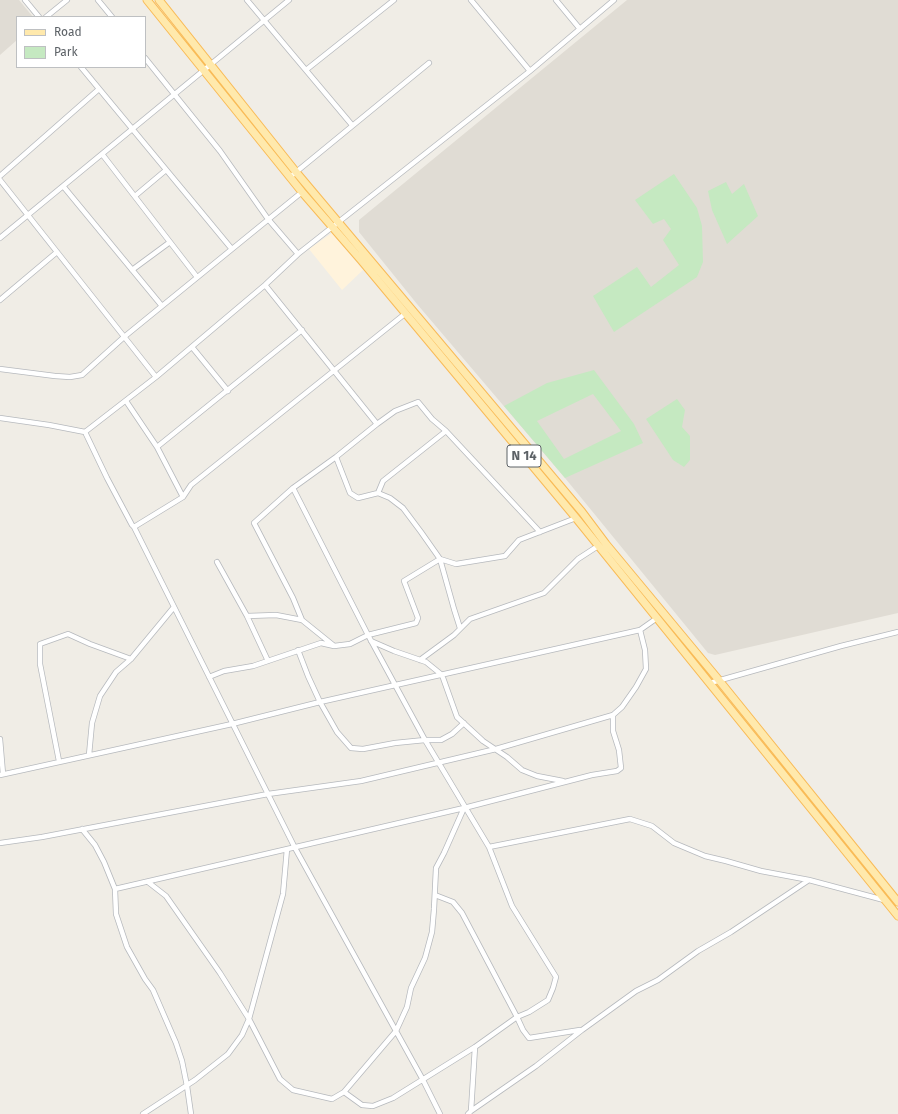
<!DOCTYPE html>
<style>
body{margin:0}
#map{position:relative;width:898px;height:1114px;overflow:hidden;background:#f0ede6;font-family:"Fira Sans",sans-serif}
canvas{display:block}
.legend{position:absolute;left:16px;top:16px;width:130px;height:52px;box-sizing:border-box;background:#fff;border:1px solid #bec0c2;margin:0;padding:5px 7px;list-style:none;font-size:12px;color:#5d6267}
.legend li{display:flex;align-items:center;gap:8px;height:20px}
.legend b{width:20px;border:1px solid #bec0c2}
</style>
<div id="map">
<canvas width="898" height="1114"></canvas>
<ul class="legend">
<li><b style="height:5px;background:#ffe9ac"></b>Road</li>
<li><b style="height:11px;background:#c5e9c1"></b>Park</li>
</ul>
</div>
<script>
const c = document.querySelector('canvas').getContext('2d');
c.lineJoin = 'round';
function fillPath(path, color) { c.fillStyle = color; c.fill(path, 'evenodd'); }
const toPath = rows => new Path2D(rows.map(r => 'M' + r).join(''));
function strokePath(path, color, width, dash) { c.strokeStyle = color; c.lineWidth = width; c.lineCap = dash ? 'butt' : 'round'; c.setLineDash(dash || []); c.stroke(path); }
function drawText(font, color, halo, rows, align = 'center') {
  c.font = font + ' "Fira Sans",sans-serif'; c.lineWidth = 3.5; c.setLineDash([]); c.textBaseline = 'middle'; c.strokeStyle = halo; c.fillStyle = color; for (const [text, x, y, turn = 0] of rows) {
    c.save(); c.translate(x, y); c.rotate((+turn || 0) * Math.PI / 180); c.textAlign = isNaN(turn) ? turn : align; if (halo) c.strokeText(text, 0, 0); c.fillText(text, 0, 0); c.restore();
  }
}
fillPath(toPath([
 [332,233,363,270,342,290,309,249]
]), '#fff3dc');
fillPath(toPath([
 [0,0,19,0,33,17,17,17,17,40,0,55],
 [627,0,898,0,898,613,715,655,708,653,565,478,417,304,359,232,359,220]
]), '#e0dcd4');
fillPath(toPath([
 [674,174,697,208,702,226,703,262,697,277,614,332,593,296,637,267,651,287,679,265,663,240,671,229,664,219,653,224,635,200],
 [726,182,732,194,744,184,758,216,727,244,712,210,708,191],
 [594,370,634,424,643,443,565,478,504,406,547,383],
 [593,394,621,431,564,459,537,421],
 [677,399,685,410,682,427,690,436,690,460,684,467,673,460,646,419]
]), '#c5e9c1');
const minor = toPath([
 [25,0,39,17],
 [98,0,112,17],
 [247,0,352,125],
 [471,0,530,71],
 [556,0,580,29],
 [46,17,67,0],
 [145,58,220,151,268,219,298,254],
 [81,67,231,248],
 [306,70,394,0],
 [102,154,197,277],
 [0,176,99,89],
 [290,177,429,63],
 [0,180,156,377],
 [63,186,162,306],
 [135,196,166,170],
 [0,238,289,0],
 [132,270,170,242],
 [265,285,377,424],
 [0,300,57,252],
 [192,347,228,391],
 [0,369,55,376,70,377,82,375,124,337,302,192],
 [126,401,157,447,183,497,191,485,406,313],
 [0,418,49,425,85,432,156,377,265,285,298,254,530,71,614,0],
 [85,432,107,478,132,525,134,527,295,848,423,1080,440,1114],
 [157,447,302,330],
 [336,457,350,493,358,498,378,493,390,498,403,508,421,532,440,559,454,609,460,628],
 [293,488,368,635,425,740,489,847,512,906,556,977,553,988,548,1000,529,1012,517,1017,475,1047,471,1111,468,1114],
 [378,493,383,481,446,431,540,532],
 [134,527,183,497],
 [217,562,247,616,268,661],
 [247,616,276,615,302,620,333,645],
 [302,620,293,598,254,523,293,488,336,457,377,424,395,411,418,402,432,419,446,431],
 [371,641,394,651,426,662,442,675,457,717,483,741,507,757,522,770,537,776,563,781],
 [298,650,308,676,320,702,337,732,351,748,363,749,395,743,425,740,441,740,452,734,464,723],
 [420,660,454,635,470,619,544,593,578,559,598,546],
 [209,677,224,671,253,666,321,643,334,646,350,644,368,635,416,623,418,618,404,581,440,559,456,564,505,556,519,540,576,518],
 [710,683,841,646,898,632],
 [0,739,3,774],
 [89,755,92,723,100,696,116,672,131,659,174,607],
 [59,761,40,664,40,644,68,634,90,644,131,659],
 [0,775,232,724,320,702,640,630,657,618],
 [82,829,95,845,104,862,115,889,116,914,127,947,145,979,153,990,176,1043,182,1061,187,1086,191,1114],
 [0,843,42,837,268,794,361,781,496,749,613,715],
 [489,847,630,819,652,826,674,843,705,856,726,861,761,871,809,880],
 [148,882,166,896,220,973,249,1019,280,1079,293,1090,332,1099,344,1092,396,1031,407,1007,411,988,425,958,432,932,434,909,436,868,444,853,464,808],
 [115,889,464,808,592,775,617,771,621,768,619,750,613,731,613,715,622,707,636,687,646,669,645,650,640,630],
 [435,895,453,902,462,913,517,1017,523,1030,529,1038,580,1030],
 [344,1092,362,1105,373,1106,393,1098,475,1047],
 [471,1111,536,1066,582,1030,636,991,658,980,698,951,731,932,809,880,884,900],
 [143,1114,195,1080,228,1054,242,1035,249,1019,283,894,287,849]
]);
const primary = toPath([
 [147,0,302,192,361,260,576,518,898,916],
 [159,0,296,172,582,512,606,544,718,679,898,902]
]);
strokePath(minor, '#b6b9bd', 6);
strokePath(primary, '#f9bb57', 9);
strokePath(minor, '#fff', 4.5);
strokePath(primary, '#ffe9ac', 7);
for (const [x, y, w] of [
 [524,456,34]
]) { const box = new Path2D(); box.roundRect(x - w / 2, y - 11, w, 22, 3); c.fillStyle = '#fff'; c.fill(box); strokePath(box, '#5d6267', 1); }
drawText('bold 13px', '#5d6267', null, [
 ["N 14",524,456]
]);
</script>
